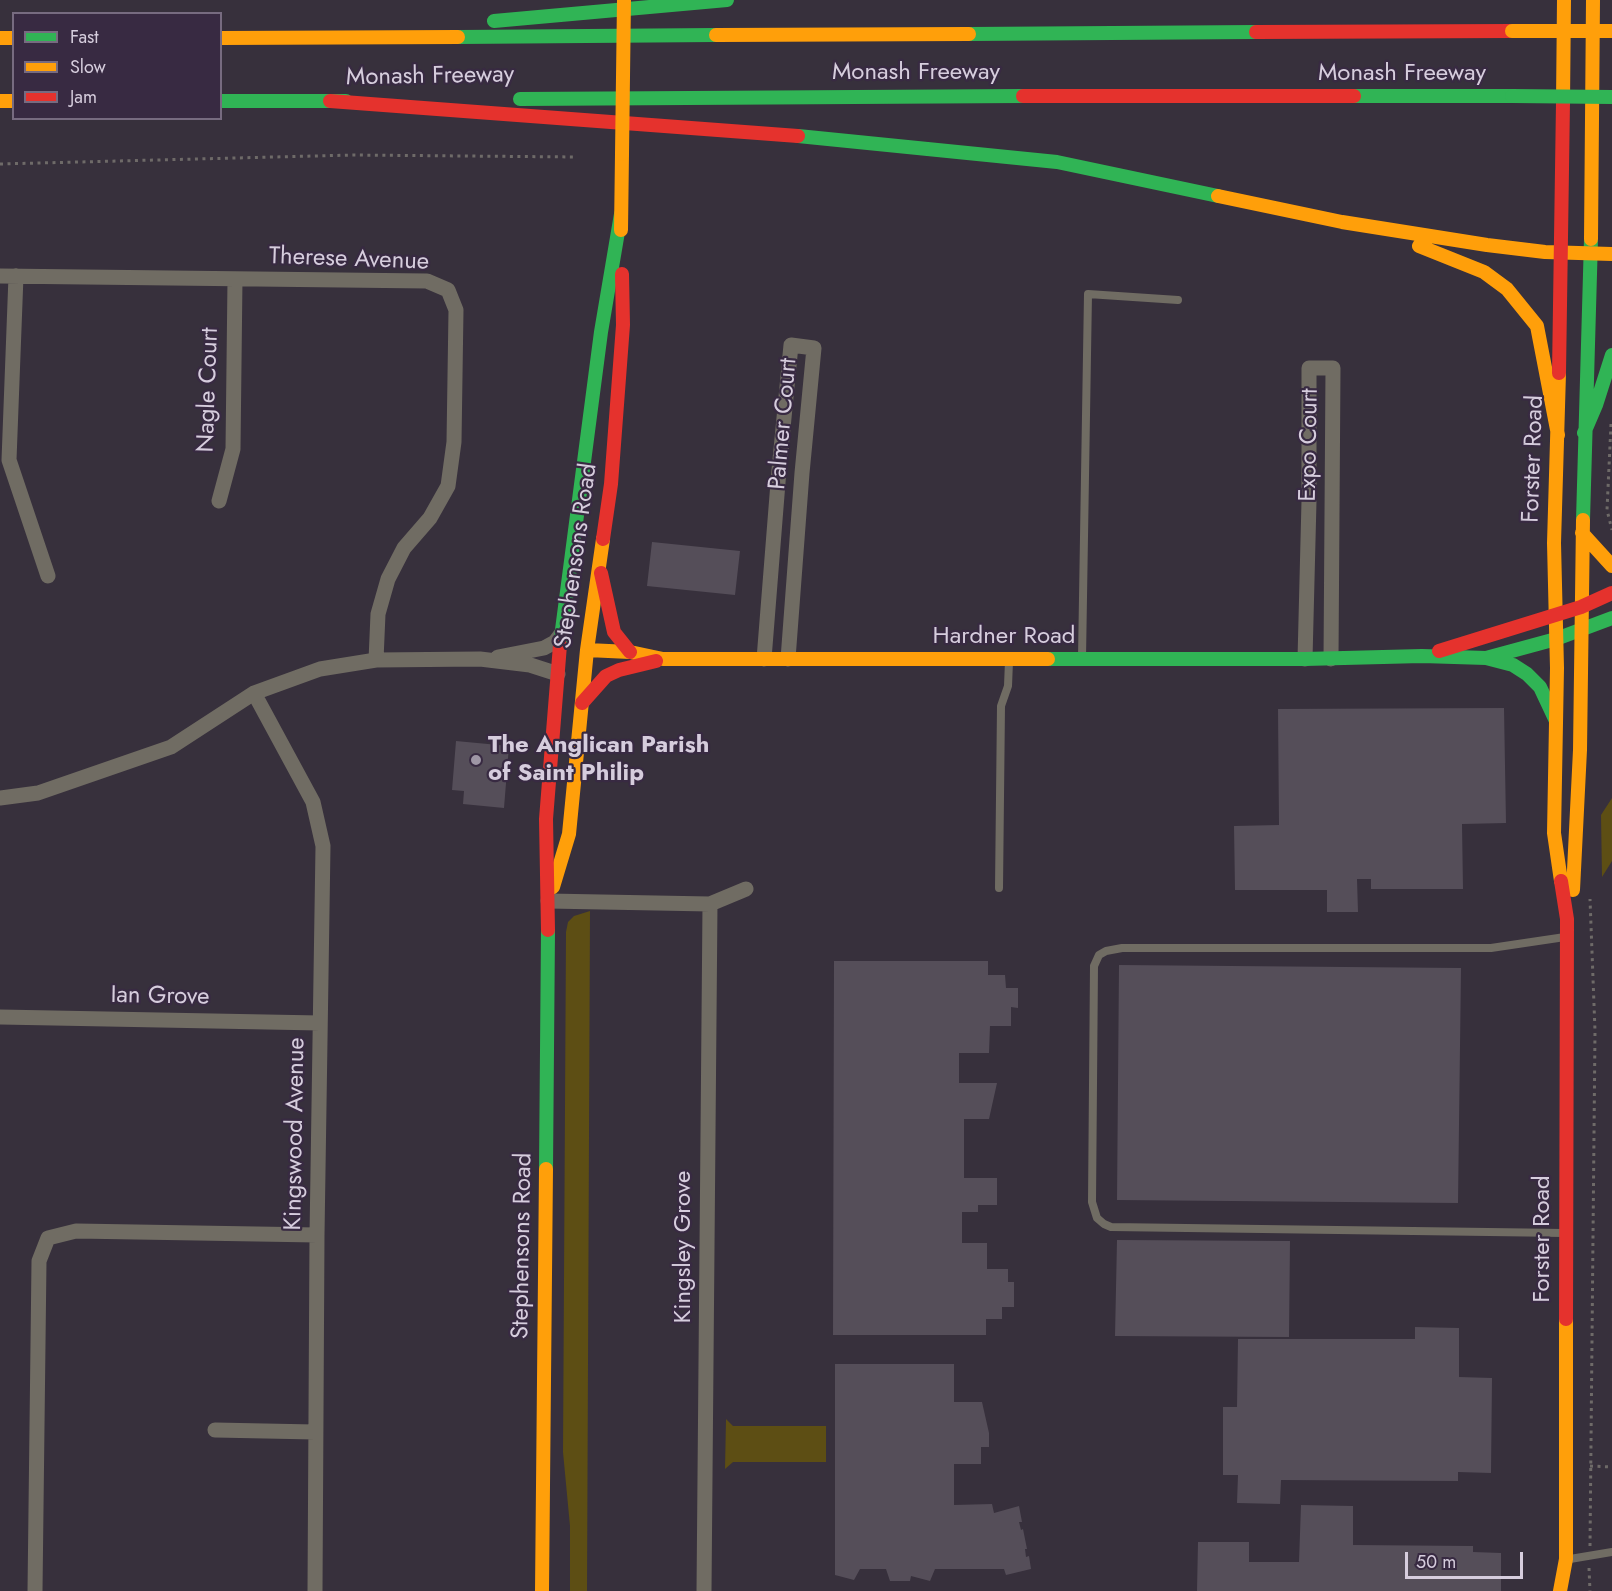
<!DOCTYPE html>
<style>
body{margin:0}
#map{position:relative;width:1612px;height:1591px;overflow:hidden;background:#37303c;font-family:Jost,sans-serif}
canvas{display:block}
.legend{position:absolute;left:12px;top:12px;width:210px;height:108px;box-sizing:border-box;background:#382a42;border:2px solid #776b80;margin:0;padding:8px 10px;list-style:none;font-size:18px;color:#d6cddd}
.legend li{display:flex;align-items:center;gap:12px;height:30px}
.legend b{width:30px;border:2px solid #776b80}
.scale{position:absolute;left:1405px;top:1552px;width:118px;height:27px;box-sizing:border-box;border:3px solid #d6cddd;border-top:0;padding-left:8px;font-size:18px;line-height:21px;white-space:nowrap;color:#d6cddd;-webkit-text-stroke:4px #382a42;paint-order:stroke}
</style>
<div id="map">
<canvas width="1612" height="1591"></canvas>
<ul class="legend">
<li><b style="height:8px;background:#30b455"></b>Fast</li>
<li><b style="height:8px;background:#ff9f0a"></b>Slow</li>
<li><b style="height:8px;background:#e5322d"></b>Jam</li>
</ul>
<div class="scale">50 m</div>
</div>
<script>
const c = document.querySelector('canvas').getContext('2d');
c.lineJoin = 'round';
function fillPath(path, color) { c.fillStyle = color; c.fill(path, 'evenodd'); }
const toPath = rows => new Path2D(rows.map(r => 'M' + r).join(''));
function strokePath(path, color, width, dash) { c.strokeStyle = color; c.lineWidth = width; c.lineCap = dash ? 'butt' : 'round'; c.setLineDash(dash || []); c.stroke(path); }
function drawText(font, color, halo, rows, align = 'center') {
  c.font = font + ' Jost,sans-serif'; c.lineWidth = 4.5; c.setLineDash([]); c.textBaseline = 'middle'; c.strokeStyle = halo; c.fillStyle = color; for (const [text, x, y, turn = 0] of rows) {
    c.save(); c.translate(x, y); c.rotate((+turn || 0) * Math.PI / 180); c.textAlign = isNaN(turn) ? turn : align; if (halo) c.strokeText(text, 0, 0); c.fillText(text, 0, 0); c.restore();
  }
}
fillPath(toPath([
 [1612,798,1612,861,1602,877,1601,815],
 [590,911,587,1591,570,1591,570,1526,563,1452,566,932,568,922,574,916],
 [726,1419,733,1426,826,1426,826,1462,733,1462,725,1469]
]), '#5d4e14');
fillPath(toPath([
 [652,542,740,551,735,595,647,586],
 [1504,708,1506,823,1462,824,1463,889,1371,889,1371,879,1357,879,1358,912,1327,912,1327,890,1235,890,1234,826,1279,825,1278,709],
 [456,741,509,746,504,808,463,804,464,791,452,790],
 [834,961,988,961,988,975,1005,975,1006,988,1018,988,1018,1008,1011,1007,1011,1026,990,1026,989,1053,959,1053,959,1083,997,1083,989,1119,964,1119,964,1178,997,1178,997,1205,978,1205,978,1212,962,1212,962,1243,987,1243,987,1269,1008,1269,1008,1282,1014,1282,1014,1307,1002,1307,1002,1319,986,1319,986,1335,833,1335],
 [1119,965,1461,968,1458,1203,1117,1200],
 [1117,1240,1290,1241,1289,1337,1115,1336],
 [1415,1327,1459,1328,1459,1377,1492,1378,1491,1473,1458,1472,1458,1481,1281,1480,1280,1504,1237,1503,1238,1475,1223,1475,1223,1407,1237,1407,1238,1339,1415,1339],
 [835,1364,954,1364,954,1402,982,1402,989,1433,989,1447,981,1447,981,1464,954,1464,954,1505,992,1504,994,1513,1019,1506,1022,1522,1019,1522,1021,1530,1023,1529,1027,1549,1025,1549,1026,1557,1029,1556,1031,1569,1006,1575,1004,1569,935,1569,930,1581,911,1576,910,1581,890,1581,886,1569,860,1569,854,1580,835,1575],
 [1301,1505,1353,1506,1353,1545,1473,1546,1473,1552,1501,1553,1501,1591,1197,1591,1198,1542,1249,1542,1249,1562,1299,1562]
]), '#554e59');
strokePath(toPath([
 [0,164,353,155,577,157],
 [1611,424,1607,510,1612,530],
 [1590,1466,1612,1467],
 [1590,1546,1595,1031,1590,899],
 [1589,1568,1590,1591]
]), '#6e6a68', 3, [3, 4.5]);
strokePath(toPath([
 [1082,658,1088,294,1178,300],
 [999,888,1001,706,1008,686,1009,661],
 [1564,1233,1111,1227,1104,1224,1097,1218,1092,1202,1094,966,1099,955,1106,951,1122,948,1491,948,1565,937],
 [1570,1559,1612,1552]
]), '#706c63', 8);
strokePath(toPath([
 [0,276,427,281,448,290,456,310,454,442,448,486,430,518,404,548,388,579,378,614,376,660],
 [16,276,9,460,48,576],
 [219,501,233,449,235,279],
 [498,657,544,648,555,642,561,634],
 [764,659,779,470,791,345,814,348,802,473,788,659],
 [1305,659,1309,501,1309,368,1333,368,1331,659],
 [254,693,313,802,323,846,317,1235,315,1591],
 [0,798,38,793,171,747,254,693,320,669,376,660,480,659,530,665,558,674],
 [548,901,710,904,704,1591],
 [710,904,746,889],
 [0,1017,320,1023],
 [215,1430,315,1432],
 [35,1591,39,1261,48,1238,76,1231,317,1235]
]), '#706c63', 15);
strokePath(toPath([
 [494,21,727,0],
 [969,34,1256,32],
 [458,37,716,35],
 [1354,96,1512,96],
 [520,99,1023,96],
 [220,101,346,101],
 [798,136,1057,162,1218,196],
 [1584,433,1596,405,1612,355],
 [1583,520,1591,239],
 [560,645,601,332,621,214],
 [1486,658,1513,665,1527,674,1540,687,1556,721],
 [1048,659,1305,659,1422,656,1486,658,1556,639,1612,618],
 [546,1169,548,930]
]), '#30b455', 14);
strokePath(toPath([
 [716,35,969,34],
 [0,38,14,38],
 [220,38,458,37],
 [0,101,14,101],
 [1563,102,1564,0],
 [1218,196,1342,222,1487,245,1545,252,1612,254],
 [621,230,622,154],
 [1591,239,1593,0],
 [1419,246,1484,272,1507,289,1537,326,1558,435],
 [1559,373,1554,543,1557,668,1554,833,1561,881],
 [1582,533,1612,566],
 [587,650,630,652,663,659,1048,659],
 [553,887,569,834,587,650,603,539],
 [1573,890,1580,750,1583,520],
 [542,1591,546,1169],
 [1560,1591,1566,1559,1566,1319]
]), '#ff9f0a', 14);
strokePath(toPath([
 [1256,32,1512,31],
 [1023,96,1354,96],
 [330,101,798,136],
 [1559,373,1563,102],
 [603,539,611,484,623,325,622,274],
 [601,573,614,632,630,652],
 [1439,651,1581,607,1612,593],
 [582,703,606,676,619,670,656,661],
 [1561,881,1567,919,1566,1319],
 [548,930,546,819,560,645]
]), '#e5322d', 14);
strokePath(toPath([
 [1512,96,1612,97]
]), '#30b455', 14);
strokePath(toPath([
 [1512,31,1612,31],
 [622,154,624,0]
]), '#ff9f0a', 14);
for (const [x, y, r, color] of [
 [476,760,6,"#9e96a5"]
]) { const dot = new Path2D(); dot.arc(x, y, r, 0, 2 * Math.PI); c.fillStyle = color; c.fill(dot); strokePath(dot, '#382a42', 2); }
drawText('24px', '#d6cddd', '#382a42', [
 ["Monash Freeway",916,73],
 ["Monash Freeway",1402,74],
 ["Monash Freeway",430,77,-1],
 ["Therese Avenue",349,260,2],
 ["Nagle Court",209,390,-88],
 ["Palmer Court",784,424,-85],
 ["Expo Court",1310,445,-89],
 ["Forster Road",1534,459,-88],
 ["Stephensons Road",577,556,-82],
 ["Hardner Road",1004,637],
 ["Ian Grove",160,997,1],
 ["Kingswood Avenue",296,1134,-89],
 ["Forster Road",1543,1239,-90],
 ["Stephensons Road",523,1246,-89],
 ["Kingsley Grove",684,1247,-90]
]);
drawText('bold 24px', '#d6cddd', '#382a42', [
 ["The Anglican Parish",488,746],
 ["of Saint Philip",488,774]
], 'left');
</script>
